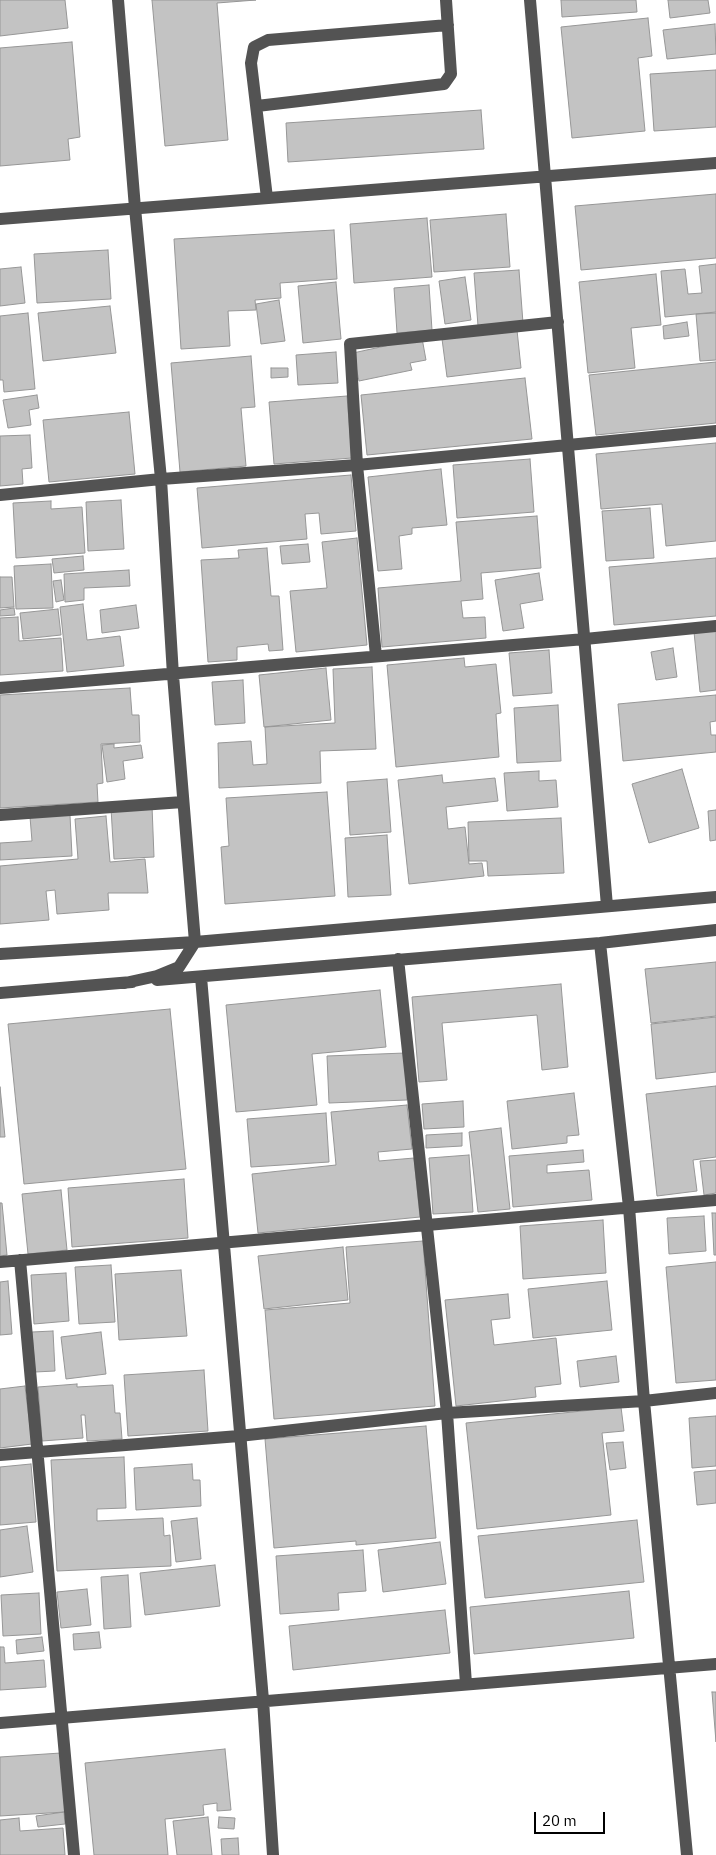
<!DOCTYPE html>
<style>
body{margin:0}
#map{position:relative;width:716px;height:1855px;overflow:hidden;background:#fff;font-family:"IBM Plex Sans",sans-serif}
canvas{display:block}
.scale{position:absolute;left:534px;top:1812px;width:71px;height:22px;box-sizing:border-box;border:2px solid #000;border-top:0;padding-left:6px;font-size:15px;line-height:18px;white-space:nowrap;color:#000;-webkit-text-stroke:4px #fff;paint-order:stroke}
</style>
<div id="map">
<canvas width="716" height="1855"></canvas>
<div class="scale">20 m</div>
</div>
<script>
const c = document.querySelector('canvas').getContext('2d');
c.lineJoin = 'round';
function fillPath(path, color) { c.fillStyle = color; c.fill(path, 'evenodd'); }
const toPath = rows => new Path2D(rows.map(r => 'M' + r).join(''));
function strokePath(path, color, width, dash) { c.strokeStyle = color; c.lineWidth = width; c.lineCap = dash ? 'butt' : 'round'; c.setLineDash(dash || []); c.stroke(path); }
const building = toPath([
 [0,0,65,0,68,28,0,36,0,0],
 [152,0,256,0,217,3,228,140,165,146,152,0],
 [561,0,636,0,637,12,562,17,561,0],
 [668,0,708,0,710,13,670,18,668,0],
 [648,18,652,56,638,58,645,131,572,138,561,27,648,18],
 [715,24,716,54,667,59,663,30,715,24],
 [72,42,80,137,68,139,70,160,0,166,0,48,72,42],
 [716,70,716,127,654,131,650,74,716,70],
 [481,110,484,149,288,162,286,123,481,110],
 [716,194,716,258,581,270,575,206,716,194],
 [506,214,510,267,434,272,430,220,506,214],
 [427,218,432,277,354,283,350,224,427,218],
 [334,230,337,279,280,283,281,298,255,300,256,310,228,311,230,346,181,349,174,239,334,230],
 [108,250,111,299,37,303,34,254,108,250],
 [716,264,716,312,665,317,661,271,685,269,688,294,702,293,699,266,716,264],
 [21,267,25,303,0,306,0,269,21,267],
 [519,270,523,323,478,326,474,273,519,270],
 [656,274,661,325,631,328,635,368,588,373,579,282,656,274],
 [465,277,471,320,445,324,439,281,465,277],
 [336,282,341,339,303,343,298,286,336,282],
 [429,285,432,330,397,333,394,288,429,285],
 [279,300,285,341,261,344,256,304,279,300],
 [110,306,116,353,43,361,38,313,110,306],
 [28,313,35,389,4,392,3,380,0,380,0,316,28,313],
 [716,313,716,360,700,361,696,314,716,313],
 [687,322,689,336,664,339,663,326,687,322],
 [517,330,521,368,447,377,442,339,517,330],
 [422,338,426,360,410,363,412,370,359,381,353,353,422,338],
 [336,352,338,383,298,385,296,355,336,352],
 [251,356,255,407,241,408,246,466,180,472,171,363,251,356],
 [716,362,716,423,596,435,589,375,716,362],
 [271,368,288,368,288,377,271,378,271,368],
 [525,378,532,439,367,455,361,395,525,378],
 [37,395,39,408,29,410,31,425,8,428,3,400,37,395],
 [347,396,352,458,274,464,269,402,347,396],
 [129,412,135,474,49,482,43,420,129,412],
 [30,435,32,468,22,469,23,484,0,486,0,436,30,435],
 [716,443,716,541,666,546,662,504,601,509,596,454,716,443],
 [530,459,534,512,457,518,453,465,530,459],
 [441,469,447,525,412,528,412,534,399,536,402,569,378,571,368,477,441,469],
 [351,475,356,531,321,534,319,513,305,514,307,539,202,548,197,488,351,475],
 [121,500,124,549,88,551,86,502,121,500],
 [51,501,51,509,82,507,85,553,16,558,13,503,51,501],
 [650,508,654,558,606,561,602,511,650,508],
 [537,516,541,568,481,573,483,599,461,601,463,618,485,617,486,638,382,647,378,588,461,581,456,522,537,516],
 [357,538,367,645,296,652,290,591,327,588,322,542,357,538],
 [308,544,310,562,282,564,280,546,308,544],
 [267,548,271,596,279,596,283,650,269,651,268,644,237,647,237,660,208,662,201,560,239,558,238,550,267,548],
 [83,556,84,570,54,573,52,559,83,556],
 [716,558,716,616,614,625,609,567,716,558],
 [51,564,53,608,16,609,14,566,51,564],
 [129,570,130,586,84,588,84,600,65,602,64,574,129,570],
 [539,573,543,600,520,604,524,628,503,631,495,580,539,573],
 [0,577,12,577,14,607,0,608,0,577],
 [61,580,64,600,56,602,53,581,61,580],
 [83,604,87,640,120,636,124,666,67,672,60,607,83,604],
 [136,605,139,628,102,633,100,610,136,605],
 [14,608,15,615,0,616,0,610,14,608],
 [58,609,61,635,23,639,20,613,58,609],
 [18,617,19,641,61,638,63,671,0,675,0,618,18,617],
 [716,629,716,690,700,692,694,632,716,629],
 [673,648,677,677,656,680,651,652,673,648],
 [549,650,552,693,513,696,509,653,549,650],
 [464,658,465,667,496,664,501,713,496,714,499,757,396,767,387,665,464,658],
 [372,667,376,749,320,751,321,783,219,788,218,743,251,741,253,765,267,764,265,727,335,723,333,669,372,667],
 [326,668,331,720,264,727,259,675,326,668],
 [243,680,245,723,215,725,212,682,243,680],
 [130,688,132,715,139,715,140,742,101,744,103,783,97,784,98,802,0,808,0,695,130,688],
 [716,695,716,721,710,722,711,735,716,735,716,752,623,761,618,704,716,695],
 [558,705,561,761,517,763,514,708,558,705],
 [114,744,114,748,141,745,143,758,123,761,125,779,107,782,102,745,114,744],
 [682,769,699,828,649,843,632,784,682,769],
 [539,771,539,781,556,780,558,807,507,811,504,773,539,771],
 [442,775,443,783,495,778,498,801,446,807,448,829,465,827,469,864,482,863,484,876,409,884,398,780,442,775],
 [387,779,391,832,350,835,347,782,387,779],
 [327,792,335,896,225,904,221,847,229,846,226,798,327,792],
 [152,806,154,857,114,859,111,808,152,806],
 [716,810,716,840,710,841,708,811,716,810],
 [70,815,72,856,0,860,0,843,32,841,30,817,70,815],
 [106,816,110,862,145,859,148,893,108,893,109,910,57,914,55,890,46,891,49,920,0,924,0,866,78,859,75,819,106,816],
 [561,818,564,873,488,876,487,861,469,861,468,822,561,818],
 [387,835,391,895,348,897,345,838,387,835],
 [716,962,716,1016,651,1023,645,969,716,962],
 [561,984,568,1067,542,1070,537,1015,442,1023,447,1080,419,1082,412,997,561,984],
 [380,990,386,1047,312,1054,317,1105,236,1112,226,1005,380,990],
 [170,1009,186,1169,24,1184,8,1024,170,1009],
 [716,1017,716,1072,656,1079,651,1024,716,1017],
 [405,1053,407,1100,329,1103,327,1056,405,1053],
 [716,1086,716,1157,693,1160,697,1191,657,1196,646,1094,716,1086],
 [0,1087,5,1137,0,1137,0,1087],
 [574,1093,579,1135,567,1136,567,1143,512,1149,507,1101,574,1093],
 [463,1101,464,1127,424,1129,422,1104,463,1101],
 [407,1105,412,1149,378,1152,379,1161,414,1158,420,1217,258,1233,252,1174,336,1165,331,1112,407,1105],
 [326,1113,329,1162,251,1167,247,1119,326,1113],
 [501,1128,510,1209,478,1212,469,1132,501,1128],
 [462,1133,462,1146,426,1148,426,1135,462,1133],
 [583,1150,584,1162,547,1165,547,1173,589,1170,592,1200,513,1207,509,1156,583,1150],
 [469,1155,473,1212,433,1214,429,1158,469,1155],
 [716,1160,716,1193,704,1195,700,1161,716,1160],
 [184,1179,188,1238,72,1247,68,1188,184,1179],
 [61,1190,67,1250,28,1254,22,1194,61,1190],
 [0,1203,2,1203,7,1255,0,1256,0,1203],
 [712,1213,716,1213,716,1255,714,1255,712,1213],
 [704,1216,706,1251,669,1254,667,1218,704,1216],
 [603,1220,606,1273,523,1279,520,1226,603,1220],
 [423,1241,435,1406,274,1419,265,1310,350,1303,346,1247,423,1241],
 [343,1247,348,1300,264,1309,258,1256,343,1247],
 [716,1262,716,1380,676,1383,666,1267,716,1262],
 [111,1265,115,1322,79,1324,75,1267,111,1265],
 [181,1270,187,1336,119,1340,115,1274,181,1270],
 [66,1273,69,1321,34,1324,31,1275,66,1273],
 [8,1281,12,1334,0,1335,0,1282,8,1281],
 [607,1281,612,1330,533,1338,528,1289,607,1281],
 [508,1294,510,1318,491,1320,494,1345,556,1338,561,1384,535,1387,536,1397,456,1406,445,1300,508,1294],
 [53,1331,55,1371,35,1372,32,1332,53,1331],
 [101,1332,106,1374,66,1379,61,1337,101,1332],
 [616,1356,619,1382,580,1387,577,1361,616,1356],
 [204,1370,208,1431,128,1436,124,1375,204,1370],
 [77,1384,77,1387,113,1385,115,1413,120,1413,122,1439,87,1441,85,1415,81,1415,83,1438,42,1441,38,1387,77,1384],
 [25,1386,32,1444,0,1448,0,1389,25,1386],
 [621,1407,624,1431,602,1433,611,1515,477,1529,466,1423,621,1407],
 [716,1416,716,1466,692,1468,689,1418,716,1416],
 [426,1426,436,1538,356,1545,356,1541,274,1548,265,1439,426,1426],
 [623,1442,626,1468,610,1470,606,1443,623,1442],
 [124,1457,126,1508,97,1509,97,1521,163,1518,164,1536,170,1535,171,1566,57,1571,51,1460,124,1457],
 [31,1464,36,1522,0,1525,0,1467,31,1464],
 [192,1464,193,1480,200,1480,201,1506,136,1510,134,1468,192,1464],
 [716,1470,716,1503,697,1505,694,1472,716,1470],
 [197,1518,201,1559,176,1562,171,1521,197,1518],
 [637,1520,644,1582,485,1598,478,1536,637,1520],
 [27,1526,33,1572,0,1577,0,1530,27,1526],
 [440,1542,446,1584,383,1592,378,1550,440,1542],
 [363,1550,366,1591,338,1593,339,1610,280,1614,276,1556,363,1550],
 [215,1565,220,1606,145,1615,140,1573,215,1565],
 [128,1575,131,1627,104,1629,101,1577,128,1575],
 [87,1589,91,1625,61,1628,57,1592,87,1589],
 [629,1591,634,1638,474,1654,470,1607,629,1591],
 [39,1593,41,1634,3,1636,1,1595,39,1593],
 [445,1610,450,1653,293,1670,289,1626,445,1610],
 [99,1632,101,1648,74,1650,73,1634,99,1632],
 [42,1637,44,1651,17,1654,16,1640,42,1637],
 [0,1647,4,1647,5,1663,44,1660,46,1687,0,1690,0,1647],
 [712,1692,716,1692,716,1742,712,1692],
 [225,1749,231,1810,217,1811,217,1803,203,1805,204,1815,165,1819,168,1855,94,1855,85,1763,225,1749],
 [61,1753,65,1812,0,1816,0,1757,61,1753],
 [64,1812,65,1824,38,1827,36,1816,64,1812],
 [208,1817,212,1855,177,1855,173,1821,208,1817],
 [219,1817,235,1818,234,1829,218,1828,219,1817],
 [19,1818,20,1831,63,1828,65,1855,0,1855,0,1820,19,1818],
 [238,1838,239,1855,222,1855,221,1839,238,1838]
]);
fillPath(building, '#c3c3c3');
strokePath(building, '#979797', 1);
strokePath(toPath([
 [118,0,135,208,161,479,173,675,195,942,179,967,157,976,125,983],
 [530,0,607,906],
 [257,106,444,84,451,74,446,0],
 [267,198,251,63,254,47,268,40,448,25],
 [0,219,716,163],
 [0,495,161,479,357,465,716,431],
 [376,656,357,465,350,344,558,322],
 [0,688,585,639,716,626],
 [0,815,183,802],
 [600,943,629,1207,644,1401,687,1855],
 [0,954,195,942,716,897],
 [398,959,447,1413,466,1684],
 [201,977,263,1700,273,1855],
 [157,980,600,943,716,930],
 [0,993,132,982],
 [20,1260,74,1855],
 [0,1262,716,1200],
 [0,1455,239,1436,447,1413,644,1401,716,1393],
 [0,1723,716,1664]
]), '#535353', 12);
</script>
